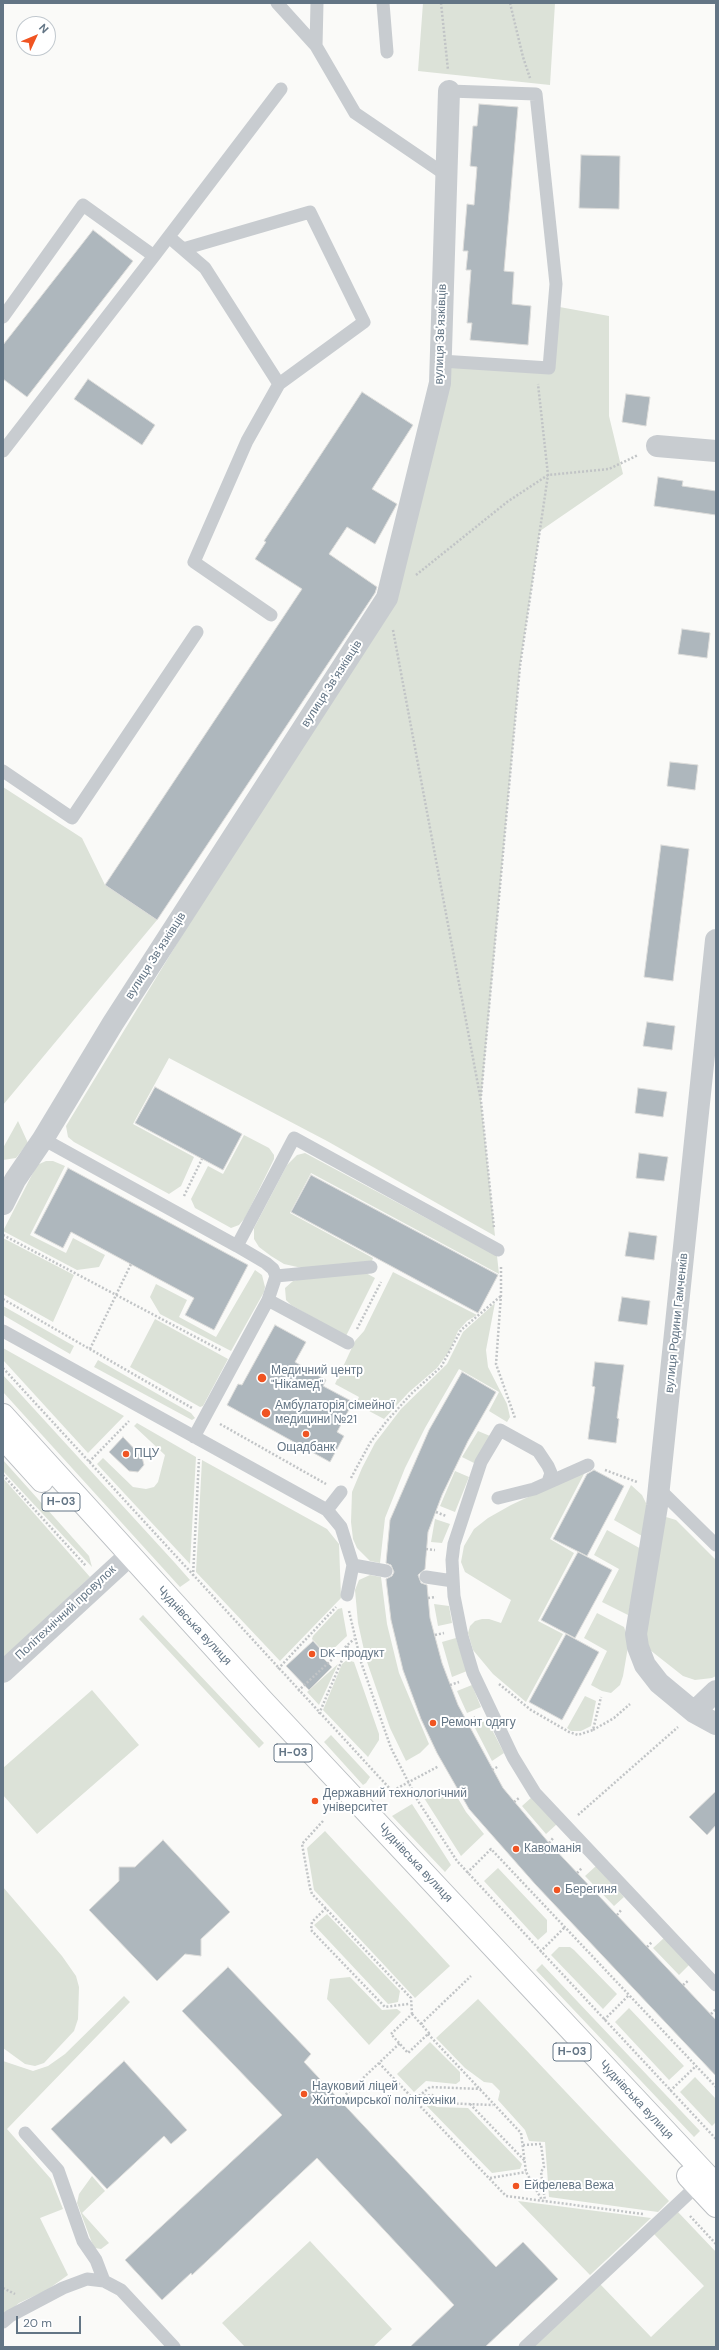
<!DOCTYPE html>
<meta charset="utf-8">
<style>
body{margin:0}
#map{position:relative;width:719px;height:2350px;overflow:hidden;background:#fafaf8;font-family:"DM Sans",sans-serif}
canvas{display:block}
.frame{position:absolute;inset:0;border:4px solid #637585;pointer-events:none}
.north{position:absolute;left:16px;top:16px;width:40px;height:40px;box-sizing:border-box;background:#fff;border:1px solid #c1c8ce;border-radius:50%;rotate:46deg;font-size:11px;font-weight:700;line-height:16px;text-align:center;color:#637585}
.north::after{content:'';display:block;margin:auto;width:14px;height:18px;background:#f05422;clip-path:polygon(50% 0,100% 100%,50% 72%,0 100%)}
.scale{position:absolute;left:16px;top:2316px;width:65px;height:18px;box-sizing:border-box;border:2px solid #637585;border-top:0;padding-left:5px;font-size:12px;line-height:14px;white-space:nowrap;color:#637585;-webkit-text-stroke:3px #fff;paint-order:stroke}
</style>
<div id="map">
<canvas width="719" height="2350"></canvas>
<div class="frame"></div>
<div class="north">N</div>
<div class="scale">20 m</div>
</div>
<script>
const c = document.querySelector('canvas').getContext('2d');
c.lineJoin = 'round';
function fillPath(path, color) { c.fillStyle = color; c.fill(path, 'evenodd'); }
const toPath = rows => new Path2D(rows.map(r => 'M' + r).join(''));
function strokePath(path, color, width, dash) { c.strokeStyle = color; c.lineWidth = width; c.lineCap = dash ? 'butt' : 'round'; c.setLineDash(dash || []); c.stroke(path); }
function drawText(font, color, halo, rows, align = 'center') {
  c.font = font + ' "DM Sans",sans-serif'; c.lineWidth = 4; c.setLineDash([]); c.textBaseline = 'middle'; c.strokeStyle = halo; c.fillStyle = color; for (const [text, x, y, turn = 0] of rows) {
    c.save(); c.translate(x, y); c.rotate((+turn || 0) * Math.PI / 180); c.textAlign = isNaN(turn) ? turn : align; if (halo) c.strokeText(text, 0, 0); c.fillText(text, 0, 0); c.restore();
  }
}
fillPath(toPath([
 [423,3,555,3,550,85,418,71],
 [554,306,609,316,609,416,623,474,540,531,520,666,481,1101,495,1236,327,1141,169,1058,133,1124,194,1157,181,1186,169,1194,74,1142,68,1137,66,1126,387,598,441,361,548,368],
 [3,787,82,838,105,885,157,920,3,1105],
 [18,1121,28,1143,16,1158,3,1160,3,1148],
 [244,1135,269,1148,274,1155,274,1159,245,1218,239,1225,231,1228,195,1208,191,1199,208,1166,223,1174],
 [305,1153,497,1256,499,1274,311,1173,290,1213,373,1258,372,1261,302,1268,284,1264,271,1256,259,1247,254,1239,254,1228,287,1165,297,1155],
 [46,1161,53,1161,65,1166,30,1235,66,1253,73,1238,105,1255,99,1267,77,1270,3,1231,37,1165],
 [3,1238,74,1275,53,1322,3,1294],
 [255,1270,262,1275,265,1287,264,1292,231,1351,160,1314,150,1297,156,1284,187,1300,179,1317,216,1337],
 [393,1272,477,1315,467,1321,458,1331,450,1350,437,1368,409,1392,384,1419,356,1404,359,1397,335,1384,355,1341,364,1331],
 [366,1273,375,1278,346,1336,291,1305,286,1300,285,1288,293,1281,304,1278],
 [495,1303,486,1350,488,1367,507,1404,510,1417,507,1422,489,1411,499,1392,459,1369,425,1428,405,1468,385,1518,380,1563,370,1561,357,1548,353,1539,351,1522,352,1492,362,1468,375,1443,401,1409,447,1364,463,1332],
 [3,1306,74,1346,70,1354,3,1315],
 [155,1319,228,1359,203,1406,200,1407,130,1367],
 [3,1348,124,1416,88,1453,3,1360],
 [98,1360,191,1413,195,1418,192,1420,94,1367],
 [3,1375,175,1563,190,1580,180,1587,3,1392],
 [137,1423,196,1457,190,1564,97,1464,103,1458,133,1487,146,1489,154,1487,158,1482,165,1455,134,1426],
 [478,1431,490,1436,474,1463,462,1457],
 [3,1460,89,1556,92,1567,3,1471],
 [202,1460,327,1529,339,1544,341,1598,280,1661,196,1572],
 [586,1470,550,1539,574,1553,538,1621,563,1634,526,1702,493,1674,473,1650,468,1633,470,1626,475,1621,482,1619,489,1619,501,1623,511,1600,465,1572,461,1562,464,1546,474,1529,488,1518,511,1505],
 [455,1471,469,1477,455,1512,440,1506],
 [3,1478,90,1577,3,1659],
 [631,1485,642,1495,648,1507,642,1536,614,1520],
 [666,1517,676,1520,716,1560,716,1676,712,1678,695,1680,683,1676,650,1650,643,1629],
 [435,1519,450,1524,442,1543,431,1542],
 [607,1530,643,1550,628,1615,602,1602,619,1569,594,1555],
 [370,1575,381,1577,387,1624,399,1673,429,1744,420,1753,406,1761,390,1728,366,1659,358,1623,355,1590,359,1580],
 [434,1604,449,1606,452,1623,438,1626],
 [342,1608,347,1636,327,1655,312,1639,313,1636,338,1609],
 [597,1613,624,1627,629,1641,623,1676,620,1685,611,1693,602,1691,591,1685,607,1651,584,1638],
 [143,1615,264,1743,259,1748,139,1619],
 [456,1638,467,1671,452,1677,442,1642],
 [347,1660,354,1662,379,1734,379,1740,368,1757,323,1710,342,1664],
 [338,1664,319,1705,307,1692],
 [472,1685,481,1707,467,1713,457,1691],
 [92,1690,139,1745,37,1834,3,1795,3,1768],
 [585,1696,596,1701,591,1726,581,1731,571,1731,567,1728],
 [487,1720,504,1753,492,1761,474,1726],
 [331,1735,370,1777,366,1783,363,1785,324,1742],
 [436,1791,456,1795,466,1812,484,1834,461,1856,424,1798],
 [532,1797,557,1824,546,1834,522,1806],
 [412,1804,451,1865,445,1872,392,1816],
 [325,1831,450,1966,415,1998,314,1890,307,1848],
 [596,1866,624,1897,614,1906,585,1876],
 [498,1868,547,1920,547,1932,538,1940,484,1881],
 [3,1887,62,1956,76,1976,79,1987,78,2019,74,2031,44,2063,35,2066,25,2064,3,2048],
 [327,1914,400,1991,398,2002,388,2004,314,1925],
 [664,1938,689,1965,679,1975,653,1948],
 [559,1947,570,1947,574,1950,617,1994,603,2009,551,1955],
 [542,1964,700,2131,694,2137,536,1970],
 [350,1977,382,2010,397,2009,401,2012,369,2045,327,1999,330,1979],
 [124,1996,130,2002,7,2129,51,2179,63,2209,40,2218,68,2275,47,2290,19,2303,3,2317,3,2061,33,2071,48,2066,65,2054],
 [478,1999,669,2201,658,2212,549,2197,545,2142,529,2141,525,2130,498,2100,500,2091,492,2083,484,2082,465,2068,436,2038],
 [629,2008,684,2066,669,2080,615,2022],
 [430,2042,460,2072,460,2081,456,2084,426,2081,414,2092,397,2074],
 [695,2077,716,2099,716,2122,712,2126,680,2092],
 [421,2100,430,2100,436,2107,468,2108,522,2164,520,2169,492,2173],
 [92,2176,105,2191,82,2213,109,2243,101,2249,95,2248,92,2243,77,2203,79,2194],
 [518,2201,651,2218,590,2275],
 [678,2212,716,2252,716,2347,532,2347,600,2284,651,2337,704,2286,654,2234],
 [310,2241,392,2329,373,2347,245,2347,222,2323]
]), '#dce2d8');
const building = toPath([
 [479,104,518,107,504,271,514,272,512,304,531,306,528,345,470,340,472,323,467,323,471,270,466,270,468,251,463,251,467,204,474,205,477,167,470,166,473,126,477,126,479,104],
 [581,155,620,156,619,209,579,208,581,155],
 [93,230,133,261,27,397,3,379,3,345,93,230],
 [88,379,155,425,142,445,74,399,88,379],
 [362,392,413,425,372,489,397,504,375,544,347,527,329,554,377,587,375,593,157,920,105,885,302,589,255,559,266,542,264,541,362,392],
 [626,394,650,397,646,426,622,422,626,394],
 [658,477,683,481,682,486,716,491,716,515,654,506,658,477],
 [682,629,710,633,707,658,678,654,682,629],
 [670,762,698,765,695,790,667,786,670,762],
 [661,845,689,849,673,981,644,977,661,845],
 [647,1022,675,1026,672,1050,643,1046,647,1022],
 [155,1087,242,1134,223,1170,135,1123,155,1087],
 [638,1088,667,1092,663,1117,635,1113,638,1088],
 [639,1153,668,1157,664,1181,636,1178,639,1153],
 [68,1168,248,1265,214,1330,185,1315,194,1298,71,1232,63,1248,34,1233,68,1168],
 [311,1175,498,1275,478,1313,291,1212,311,1175],
 [629,1232,657,1236,654,1260,625,1256,629,1232],
 [622,1297,650,1301,647,1325,618,1321,622,1297],
 [275,1325,306,1342,295,1362,326,1380,323,1386,353,1402,337,1432,344,1436,330,1462,227,1405,238,1384,242,1385,275,1325],
 [595,1362,624,1365,617,1418,619,1419,616,1443,588,1439,595,1387,592,1386,595,1362],
 [462,1372,496,1392,468,1441,442,1495,428,1532,425,1569,418,1575,421,1583,427,1585,430,1618,442,1663,458,1705,503,1788,549,1843,716,2020,716,2076,535,1884,469,1809,437,1753,421,1719,403,1670,391,1620,386,1579,392,1576,394,1572,391,1565,386,1563,390,1520,429,1430,462,1372],
 [123,1437,142,1457,144,1465,138,1472,129,1471,109,1452,123,1437],
 [594,1470,624,1486,587,1556,553,1539,587,1474,594,1470],
 [578,1552,612,1570,575,1638,541,1620,578,1552],
 [566,1634,599,1652,562,1720,529,1702,566,1634],
 [313,1641,325,1654,322,1657,332,1667,309,1690,286,1666,313,1641],
 [716,1791,716,1825,707,1835,689,1817,716,1791],
 [163,1840,230,1912,201,1939,201,1956,185,1954,157,1981,89,1910,119,1881,119,1867,135,1867,163,1840],
 [228,1967,311,2054,304,2062,496,2267,523,2242,558,2279,485,2347,410,2347,454,2305,317,2158,192,2275,191,2273,162,2300,125,2260,282,2115,182,2011,228,1967],
 [124,2061,187,2130,171,2144,164,2136,107,2189,51,2129,124,2061]
]);
fillPath(building, '#aeb7bd');
strokePath(building, '#dcdcda', 1);
const primary = toPath([
 [3,1415,262,1700,716,2185],
 [3,1438,42,1481],
 [688,2176,716,2206]
]);
strokePath(primary, '#bbbfc3', 24);
strokePath(toPath([
 [441,3,448,70],
 [510,3,523,57,530,78],
 [416,575,507,502,548,475,609,469,638,455],
 [393,630,481,1101,494,1228],
 [481,1096,520,666,548,475,538,384],
 [184,1196,202,1159],
 [3,1235,222,1351],
 [501,1267,501,1295,496,1364,515,1418],
 [3,1299,192,1408],
 [357,1329,381,1282],
 [90,1349,131,1264],
 [3,1368,392,1791,439,1766],
 [220,1424,326,1484],
 [89,1462,129,1421],
 [605,1470,637,1482],
 [3,1475,86,1566],
 [351,1478,370,1443,386,1422,411,1394,441,1367,461,1330,501,1296],
 [436,1512,446,1516],
 [426,1549,435,1550],
 [193,1576,199,1459],
 [428,1598,436,1597],
 [349,1611,361,1662,391,1748,418,1801,457,1861,716,2139],
 [435,1635,444,1633],
 [278,1669,336,1607],
 [499,1684,531,1710,569,1732,578,1735,593,1730,601,1697],
 [450,1685,459,1682],
 [298,1691,354,1639],
 [319,1714,348,1646],
 [467,1721,475,1717],
 [593,1730,614,1718,630,1704],
 [492,1770,499,1766],
 [514,1802,519,1798],
 [578,1815,678,1727],
 [323,1821,302,1844,310,1888,312,1894,411,1998,412,2014],
 [549,1843,554,1837],
 [467,1873,491,1849,716,2087],
 [577,1873,582,1868],
 [326,1908,312,1922,311,1930,385,2007,409,2004],
 [617,1915,622,1909],
 [647,1947,652,1942],
 [540,1952,565,1927],
 [683,1985,689,1980],
 [412,2014,429,2033,408,2053,391,2034,412,2014],
 [711,2014,716,2009],
 [604,2020,629,1995],
 [421,2024,471,1976],
 [428,2034,521,2133,526,2172,542,2200],
 [379,2063,506,2196,643,2214],
 [670,2091,696,2066],
 [419,2096,430,2087,481,2089],
 [412,2097,432,2095,440,2103,493,2105],
 [340,2100,400,2043],
 [470,2104,525,2161],
 [523,2145,541,2144,544,2167,541,2172,545,2201],
 [490,2178,526,2172],
 [690,2216,716,2244],
 [3,2288,15,2294]
]), '#c1c4c6', 2.5, [2, 2]);
strokePath(toPath([
 [277,3,316,46,355,113,446,175],
 [383,3,387,52],
 [316,46,317,3],
 [169,237,183,249,205,268,279,384,364,322,310,212,183,249],
 [154,256,281,89],
 [3,317,83,205,154,256,3,451],
 [441,361,549,368,556,284,536,94,449,91],
 [271,615,194,562,247,441,279,384],
 [3,771,72,818,197,632],
 [43,1139,237,1246,266,1263,273,1269,276,1276],
 [237,1246,294,1138,498,1250],
 [268,1300,348,1343],
 [3,1331,327,1510,341,1527,353,1565,347,1595],
 [194,1437,268,1300,276,1276,371,1267],
 [548,1482,551,1473,548,1466,538,1451,500,1430,481,1462,454,1544,452,1560,454,1596,462,1636,473,1673,513,1757,535,1793,716,1985],
 [658,1488,716,1545],
 [498,1498,534,1489,588,1465],
 [327,1510,341,1492],
 [353,1565,386,1571],
 [426,1577,453,1581],
 [25,2133,58,2170,83,2241,96,2260,104,2281,121,2290,174,2347],
 [3,2322,10,2316,63,2288,87,2279,104,2281],
 [525,2347,702,2181]
]), '#c8ccd0', 13);
strokePath(toPath([
 [657,446,716,451],
 [716,940,657,1506,636,1634,638,1647,645,1665,659,1683,694,1712,716,1724],
 [3,1204,15,1180,43,1139,113,1023,387,598,440,383,449,91],
 [3,1672,130,1555],
 [694,1712,716,1691]
]), '#c8ccd0', 22);
strokePath(primary, '#fff', 22);
for (const [x, y, r, color] of [
 [262,1378,5,"#f05422"],
 [266,1413,5,"#f05422"],
 [306,1434,4,"#f05422"],
 [126,1454,4,"#f05422"],
 [312,1654,4,"#f05422"],
 [433,1723,4,"#f05422"],
 [315,1801,4,"#f05422"],
 [516,1849,4,"#f05422"],
 [557,1890,4,"#f05422"],
 [304,2094,4,"#f05422"],
 [516,2186,4,"#f05422"]
]) { const dot = new Path2D(); dot.arc(x, y, r, 0, 2 * Math.PI); c.fillStyle = color; c.fill(dot); strokePath(dot, '#fff', 1.5); }
for (const [x, y, w] of [
 [61,1502,38],
 [293,1753,38],
 [572,2052,38]
]) { const box = new Path2D(); box.roundRect(x - w / 2, y - 9, w, 18, 3); c.fillStyle = '#fff'; c.fill(box); strokePath(box, '#637585', 1); }
drawText('bold 11px', '#637585', null, [
 ["Н-03",61,1502],
 ["Н-03",293,1753],
 ["Н-03",572,2052]
]);
drawText('12px', '#637585', '#fff', [
 ["вулиця Звʼязківців",441,334,-88],
 ["вулиця Звʼязківців",332,684,-57],
 ["вулиця Звʼязківців",156,956,-57],
 ["вулиця Родини Гамченків",677,1323,-84],
 ["Політехнічний провулок",66,1613,-43],
 ["Чуднівська вулиця",194,1626,47],
 ["Чуднівська вулиця",415,1863,47],
 ["Чуднівська вулиця",636,2100,47]
]);
drawText('12px', '#637585', '#fff', [
 ["Медичний центр",271,1371],
 ["\"Нікамед\"",271,1385],
 ["Амбулаторія сімейної",275,1406],
 ["медицини №21",275,1420],
 ["Ощадбанк",306,1448,"center"],
 ["ПЦУ",134,1454],
 ["DK-продукт",320,1654],
 ["Ремонт одягу",441,1723],
 ["Державний технологiчний",323,1794],
 ["університет",323,1808],
 ["Кавоманія",524,1849],
 ["Берегиня",565,1890],
 ["Науковий ліцей",312,2087],
 ["Житомирської політехніки",312,2101],
 ["Ейфелева Вежа",524,2186]
], 'left');
</script>
